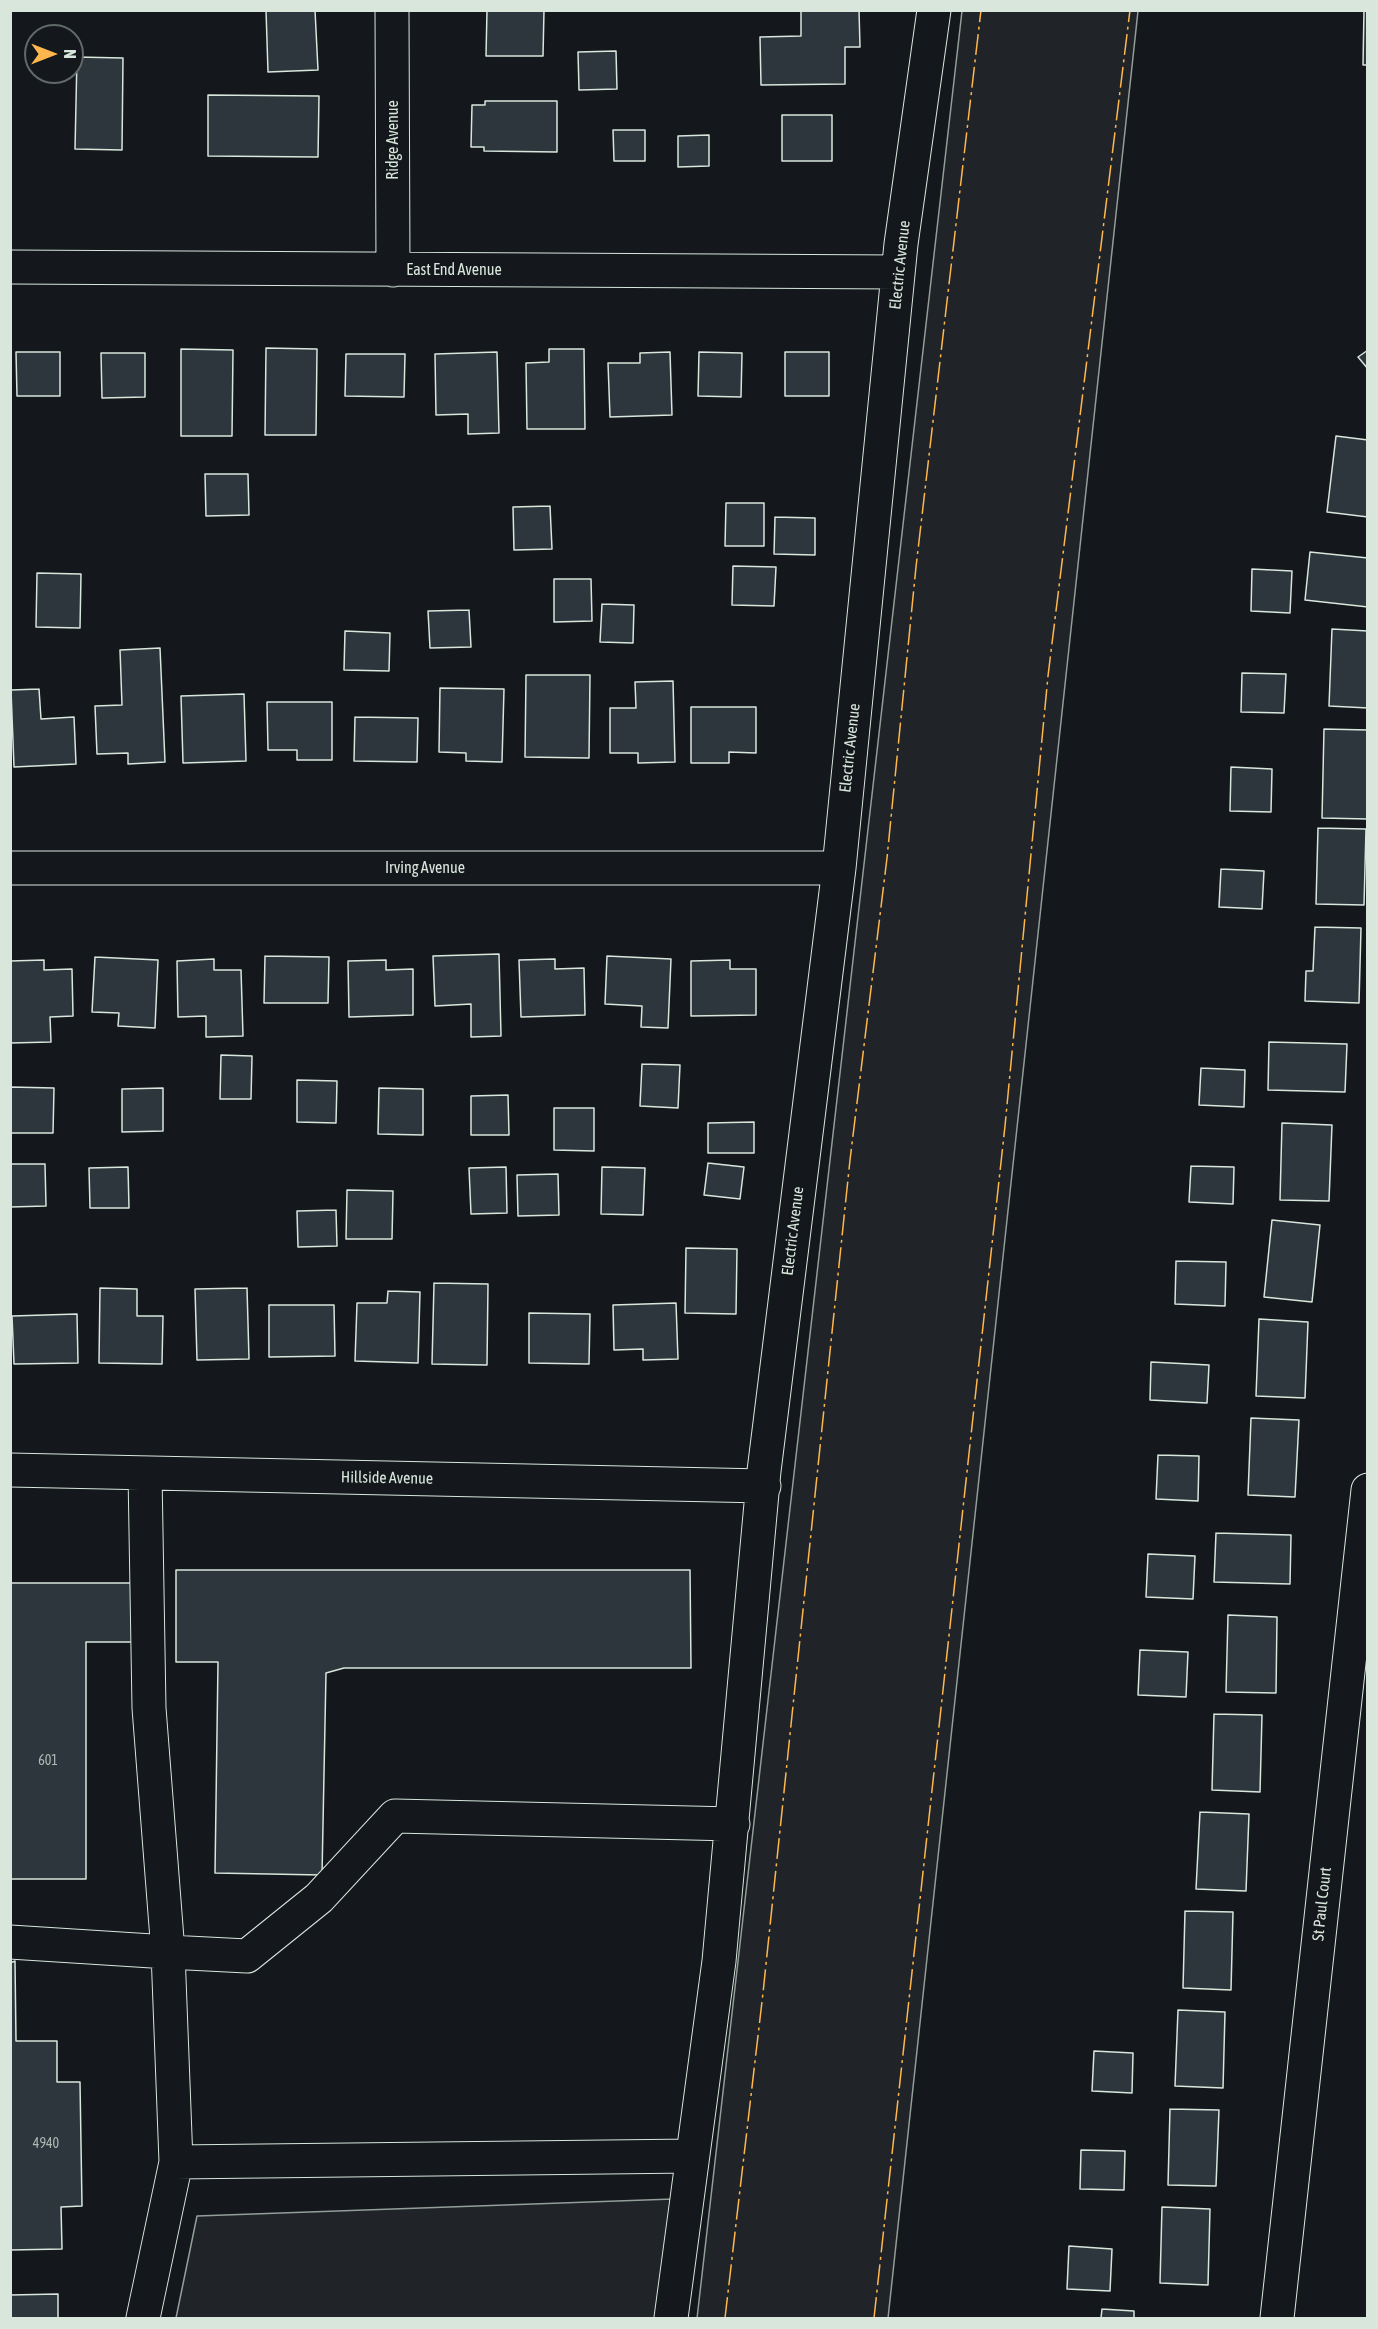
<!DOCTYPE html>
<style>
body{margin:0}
#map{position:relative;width:1378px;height:2329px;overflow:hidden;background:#14181c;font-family:"Asap Condensed",sans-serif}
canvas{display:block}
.frame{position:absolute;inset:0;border:12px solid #d8e6dc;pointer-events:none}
.north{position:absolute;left:24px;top:24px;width:60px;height:60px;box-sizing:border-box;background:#14181c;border:2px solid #626a69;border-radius:50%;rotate:90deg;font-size:16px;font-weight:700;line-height:24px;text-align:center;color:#d8e6dc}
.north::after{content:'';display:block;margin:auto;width:21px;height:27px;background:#ffb74d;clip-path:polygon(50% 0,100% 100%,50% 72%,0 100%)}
</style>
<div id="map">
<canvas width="1378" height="2329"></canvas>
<div class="frame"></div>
<div class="north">N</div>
</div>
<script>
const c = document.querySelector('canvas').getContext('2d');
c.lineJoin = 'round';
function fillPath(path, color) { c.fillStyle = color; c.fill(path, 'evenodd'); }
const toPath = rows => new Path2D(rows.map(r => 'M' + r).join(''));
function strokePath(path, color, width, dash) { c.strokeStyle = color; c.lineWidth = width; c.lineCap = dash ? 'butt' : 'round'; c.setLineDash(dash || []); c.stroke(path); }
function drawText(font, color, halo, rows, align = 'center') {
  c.font = font + ' "Asap Condensed",sans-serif'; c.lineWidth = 4.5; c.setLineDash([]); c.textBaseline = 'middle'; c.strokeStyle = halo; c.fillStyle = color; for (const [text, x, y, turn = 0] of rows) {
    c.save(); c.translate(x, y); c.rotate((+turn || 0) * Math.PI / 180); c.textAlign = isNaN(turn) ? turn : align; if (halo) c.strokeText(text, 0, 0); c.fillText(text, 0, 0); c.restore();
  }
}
const green = toPath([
 [962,11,1138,11,888,2318,697,2318,962,11],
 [673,2199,660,2318,176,2318,197,2216,673,2199]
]);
fillPath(green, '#202428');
strokePath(green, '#939e99', 1.5);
const building = toPath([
 [266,10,315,10,318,70,268,72,266,10],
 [487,10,544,10,543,56,486,56,487,10],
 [801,10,859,10,860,47,845,47,845,84,761,85,760,37,801,36,801,10],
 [1364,10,1368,10,1368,65,1363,65,1364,10],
 [616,51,617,89,579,90,578,52,616,51],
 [77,57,123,58,122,150,75,149,77,57],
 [208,95,319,96,318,157,208,156,208,95],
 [485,101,557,101,557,152,484,151,484,147,471,147,472,105,485,105,485,101],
 [782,115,832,115,832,161,782,161,782,115],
 [613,130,645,130,645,161,614,161,613,130],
 [709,135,709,166,678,167,678,136,709,135],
 [266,348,317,349,316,435,265,435,266,348],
 [181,349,233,350,232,436,181,436,181,349],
 [549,349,584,349,585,429,527,429,526,363,549,362,549,349],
 [1368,350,1368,369,1358,357,1368,350],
 [16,352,60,352,60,396,17,396,16,352],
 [497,352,499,433,468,434,468,414,436,415,435,354,497,352],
 [670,352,672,415,610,417,608,363,640,363,640,353,670,352],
 [699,352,742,353,741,397,698,396,699,352],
 [785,352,829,352,829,396,785,396,785,352],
 [101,353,145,353,145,397,102,398,101,353],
 [346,354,405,354,404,397,345,396,346,354],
 [1336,436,1368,440,1368,517,1327,512,1336,436],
 [205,474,248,474,249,515,206,516,205,474],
 [726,503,764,503,764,546,725,546,726,503],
 [550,506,552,549,514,550,513,507,550,506],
 [775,517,815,518,815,555,774,554,775,517],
 [1310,552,1368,558,1368,607,1305,600,1310,552],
 [733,566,776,567,774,606,732,605,733,566],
 [1252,569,1292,571,1290,613,1251,611,1252,569],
 [37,573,81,574,80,628,36,627,37,573],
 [554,579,591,579,592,621,554,622,554,579],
 [602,604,634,605,633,643,600,642,602,604],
 [469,610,471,647,430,648,428,611,469,610],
 [1332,629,1368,631,1368,708,1329,706,1332,629],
 [345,631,390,633,389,671,344,670,345,631],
 [160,648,165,762,128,764,128,753,97,754,95,706,122,705,120,650,160,648],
 [1242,673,1286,674,1284,713,1241,712,1242,673],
 [526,675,590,675,589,758,525,757,526,675],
 [673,681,675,762,638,763,638,753,610,753,610,708,636,708,635,682,673,681],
 [440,688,504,689,502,762,466,761,466,753,439,752,440,688],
 [39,689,41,719,74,717,76,764,14,767,11,690,39,689],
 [244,694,246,761,183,763,181,696,244,694],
 [267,702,332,702,332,760,297,760,297,750,268,750,267,702],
 [691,707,756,707,756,753,729,752,729,763,691,763,691,707],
 [355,717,418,718,417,762,354,761,355,717],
 [1324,729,1368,730,1368,819,1322,818,1324,729],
 [1231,767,1272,769,1271,812,1230,811,1231,767],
 [1318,828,1366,829,1364,905,1316,904,1318,828],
 [1221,869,1264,871,1262,909,1219,907,1221,869],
 [1315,927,1361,928,1359,1003,1305,1001,1306,971,1313,971,1315,927],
 [499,954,501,1036,471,1037,471,1004,435,1006,433,956,499,954],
 [265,956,329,957,328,1003,264,1003,265,956],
 [607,956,671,959,668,1028,641,1027,642,1006,605,1004,607,956],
 [95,957,158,960,155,1028,118,1026,119,1013,92,1012,95,957],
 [214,959,214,970,241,970,243,1036,206,1037,206,1016,178,1017,177,961,214,959],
 [555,959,555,969,584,968,585,1015,521,1017,519,960,555,959],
 [44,960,44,970,72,969,73,1016,50,1017,51,1042,10,1043,10,961,44,960],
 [386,960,386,970,413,969,413,1015,349,1017,348,961,386,960],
 [730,960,730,969,756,969,756,1015,691,1016,691,961,730,960],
 [1269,1042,1347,1044,1345,1092,1268,1090,1269,1042],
 [221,1055,252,1056,251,1099,220,1099,221,1055],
 [642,1064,680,1065,678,1108,640,1106,642,1064],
 [1201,1068,1245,1070,1244,1107,1199,1105,1201,1068],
 [297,1080,337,1081,336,1123,297,1122,297,1080],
 [10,1087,54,1088,53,1133,10,1133,10,1087],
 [163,1088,163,1131,122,1132,122,1089,163,1088],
 [379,1088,423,1089,423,1135,378,1134,379,1088],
 [508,1095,509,1135,471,1135,471,1096,508,1095],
 [554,1108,594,1108,594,1151,554,1150,554,1108],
 [754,1122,754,1153,708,1153,708,1123,754,1122],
 [1282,1123,1332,1125,1329,1201,1280,1200,1282,1123],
 [708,1163,744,1167,740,1199,704,1195,708,1163],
 [10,1164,45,1164,46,1206,10,1207,10,1164],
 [1191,1166,1234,1167,1233,1204,1189,1202,1191,1166],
 [128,1167,129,1208,90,1208,89,1168,128,1167],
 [506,1167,507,1213,471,1214,469,1168,506,1167],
 [602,1167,645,1168,643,1215,601,1214,602,1167],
 [558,1174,559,1215,518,1216,517,1175,558,1174],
 [347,1190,393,1191,392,1239,346,1239,347,1190],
 [336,1210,337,1246,298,1247,297,1211,336,1210],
 [1272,1220,1320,1225,1312,1302,1264,1297,1272,1220],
 [686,1248,737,1249,736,1314,685,1313,686,1248],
 [1176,1261,1226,1262,1225,1306,1175,1304,1176,1261],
 [434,1283,488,1284,487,1365,432,1364,434,1283],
 [100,1288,137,1289,137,1316,163,1316,162,1364,99,1363,100,1288],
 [247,1288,249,1359,197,1360,195,1289,247,1288],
 [388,1291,420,1292,418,1363,355,1361,357,1303,387,1303,388,1291],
 [676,1303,678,1359,643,1360,643,1349,614,1350,613,1305,676,1303],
 [269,1305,334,1305,335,1356,269,1357,269,1305],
 [529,1313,590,1314,589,1364,529,1363,529,1313],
 [77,1314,78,1363,14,1364,12,1316,77,1314],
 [1259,1319,1308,1322,1305,1398,1256,1396,1259,1319],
 [1151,1362,1209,1365,1207,1403,1150,1400,1151,1362],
 [1251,1418,1299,1420,1295,1497,1248,1495,1251,1418],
 [1158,1455,1199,1456,1198,1501,1156,1499,1158,1455],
 [1216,1533,1291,1535,1290,1584,1214,1582,1216,1533],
 [1148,1554,1195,1556,1193,1599,1146,1597,1148,1554],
 [176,1570,690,1570,691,1668,344,1668,326,1673,322,1875,215,1873,218,1662,176,1662,176,1570],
 [10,1583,133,1583,133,1642,86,1642,86,1879,10,1879,10,1583],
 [1228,1615,1277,1617,1276,1693,1226,1692,1228,1615],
 [1140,1650,1188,1652,1186,1697,1138,1695,1140,1650],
 [1214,1714,1262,1715,1260,1792,1212,1790,1214,1714],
 [1200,1812,1249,1814,1246,1891,1196,1889,1200,1812],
 [1185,1911,1233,1912,1231,1990,1183,1988,1185,1911],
 [15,1961,16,2041,57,2041,57,2082,80,2082,82,2206,61,2207,62,2249,10,2250,10,1963,15,1961],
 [1178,2010,1225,2012,1223,2088,1175,2086,1178,2010],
 [1094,2051,1133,2053,1132,2093,1092,2091,1094,2051],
 [1170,2109,1219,2110,1216,2186,1168,2185,1170,2109],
 [1081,2150,1125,2151,1124,2190,1080,2189,1081,2150],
 [1162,2207,1210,2209,1208,2285,1160,2283,1162,2207],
 [1069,2246,1112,2249,1110,2291,1067,2289,1069,2246],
 [58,2294,58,2318,10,2318,10,2295,58,2294],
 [1102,2309,1134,2311,1134,2318,1101,2318,1102,2309]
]);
fillPath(building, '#2c363c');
strokePath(building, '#d8e6dc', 1.5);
const minor = toPath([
 [392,10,393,270],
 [10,267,898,272],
 [10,868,839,868],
 [10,1470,764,1486],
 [10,1942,168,1952,149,1708,145,1473],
 [176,2162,692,2156],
 [143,2318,176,2162,168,1952,247,1956,319,1898,395,1816,733,1824],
 [671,2318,719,1961,764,1471,839,868,901,244,934,10],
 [1277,2318,1368,1490]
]);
strokePath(minor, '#d8e6dc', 35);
strokePath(minor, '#14181c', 33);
strokePath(toPath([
 [725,2318,763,1993,850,1160,887,858,916,567,981,10],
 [874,2318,1005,1126,1048,676,1130,10]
]), '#ffb74d', 1.5, [21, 4.5, 3, 4.5]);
drawText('14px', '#adbab4', null, [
 ["601",48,1761],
 ["4940",46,2144]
]);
drawText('16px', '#d8e6dc', '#14181c', [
 ["Ridge Avenue",393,140,-90],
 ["Electric Avenue",900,265,-84],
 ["East End Avenue",454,270],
 ["Electric Avenue",850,748,-84],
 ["Irving Avenue",425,868],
 ["Electric Avenue",793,1231,-83],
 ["Hillside Avenue",387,1478,1],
 ["St Paul Court",1322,1904,-84]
]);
</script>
